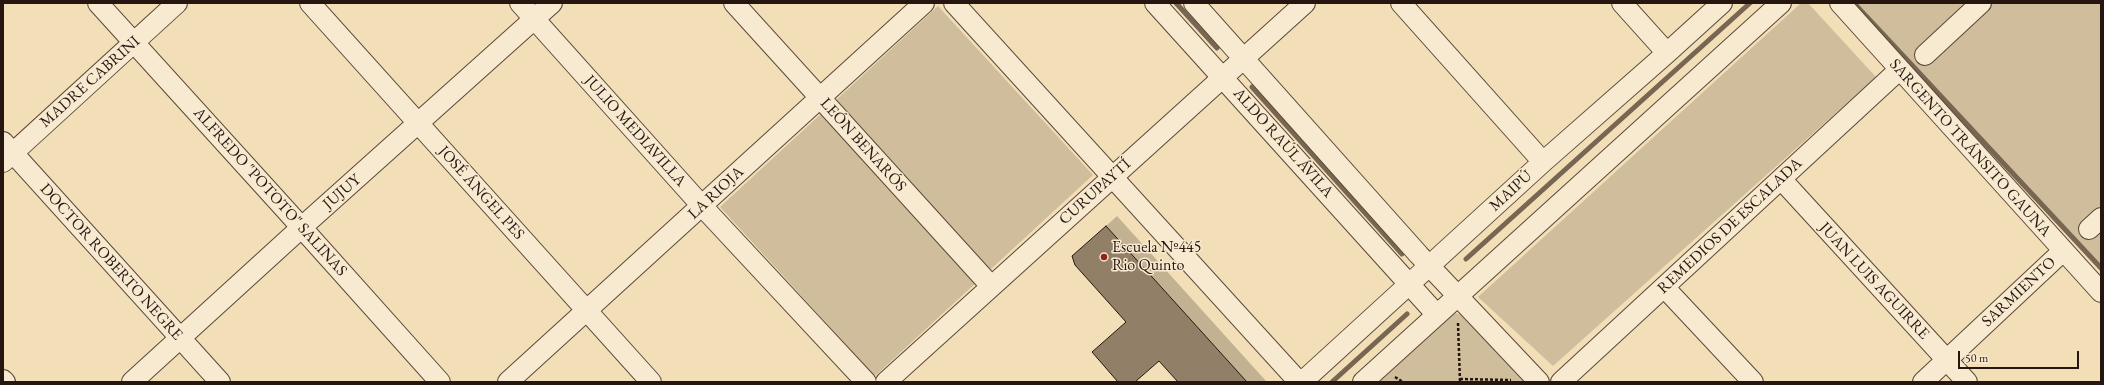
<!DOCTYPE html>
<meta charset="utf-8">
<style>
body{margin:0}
#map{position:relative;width:2104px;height:385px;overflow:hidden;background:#f3dfb7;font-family:"EB Garamond",serif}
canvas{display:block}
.frame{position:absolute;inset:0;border:4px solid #271610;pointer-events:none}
.scale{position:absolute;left:1958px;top:351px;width:121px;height:18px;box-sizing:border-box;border:2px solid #271610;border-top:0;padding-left:5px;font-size:12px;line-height:14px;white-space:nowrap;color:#271610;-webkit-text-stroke:3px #f7ead0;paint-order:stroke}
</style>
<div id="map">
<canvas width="2104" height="385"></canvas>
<div class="frame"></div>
<div class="scale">50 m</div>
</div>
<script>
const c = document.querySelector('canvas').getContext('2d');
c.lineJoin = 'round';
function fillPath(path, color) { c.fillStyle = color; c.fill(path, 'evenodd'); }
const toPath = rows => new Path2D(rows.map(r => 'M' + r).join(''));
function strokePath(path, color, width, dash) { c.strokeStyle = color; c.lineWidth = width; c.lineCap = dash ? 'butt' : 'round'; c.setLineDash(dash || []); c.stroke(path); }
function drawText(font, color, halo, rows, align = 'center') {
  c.font = font + ' "EB Garamond",serif'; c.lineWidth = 3; c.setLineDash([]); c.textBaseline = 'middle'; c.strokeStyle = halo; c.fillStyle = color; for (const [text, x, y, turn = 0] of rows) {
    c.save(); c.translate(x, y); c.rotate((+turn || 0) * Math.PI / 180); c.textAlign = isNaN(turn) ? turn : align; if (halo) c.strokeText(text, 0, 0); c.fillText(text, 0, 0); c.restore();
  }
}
fillPath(toPath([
 [1801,3,1808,3,1876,77,1553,366,1478,297],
 [1858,3,2101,3,2101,272],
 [938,6,1093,175,875,376,720,207],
 [1455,313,1462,315,1531,382,1375,382,1448,316]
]), '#d0bd9b');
fillPath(toPath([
 [1117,216,1266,381,1264,382,1179,382,1159,359,1134,382,1120,382,1104,342,1127,321,1084,246]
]), '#0003');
strokePath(toPath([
 [1176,3,1217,48],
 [1854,3,2101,268],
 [1252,87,1402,254],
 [1466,259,1750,3],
 [1332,382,1407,314]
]), '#786652', 5);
const building = toPath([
 [1106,226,1247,382,1178,382,1159,361,1135,382,1118,382,1092,352,1126,322,1075,265,1072,256,1106,226]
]);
fillPath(building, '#917f67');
strokePath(building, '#271610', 1);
const minor = toPath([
 [98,3,285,209,440,382],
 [310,3,651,382],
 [520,3,702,206,866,382],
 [734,3,991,286],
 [954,3,1299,382],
 [1155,3,1437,315],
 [1194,3,1419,255,1539,382],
 [1401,3,1543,162],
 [1622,3,1667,53],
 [1840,3,2101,292],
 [1925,55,1981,3],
 [3,142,220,382],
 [3,162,177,3],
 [1781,179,1967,382],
 [2089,229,2101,218],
 [1664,287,1753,382],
 [3,380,5,382],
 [132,382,302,227,552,3],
 [508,382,924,3],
 [886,382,1305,3],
 [1302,382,1543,162,1667,53,1722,3],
 [1363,382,1781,3],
 [1561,382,1899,70],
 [1923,382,2063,251]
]);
strokePath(minor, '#5a483a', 22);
strokePath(toPath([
 [1458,323,1460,382],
 [1395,377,1403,382],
 [1460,379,1511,380]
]), '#271610', 2.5, [3, 2]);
strokePath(minor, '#f7ead0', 20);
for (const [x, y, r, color] of [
 [1104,257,4,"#8f2418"]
]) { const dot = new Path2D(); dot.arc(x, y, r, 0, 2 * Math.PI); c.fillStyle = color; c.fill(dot); strokePath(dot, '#f7ead0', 1.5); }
drawText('16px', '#271610', '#f7ead0', [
 ["MADRE CABRINI",90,82,-42],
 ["JULIO MEDIAVILLA",635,131,48],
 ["ALDO RAÚL ÁVILA",1283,143,48],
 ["LEÓN BENARÓS",863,145,48],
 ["SARGENTO TRÁNSITO GAUNA",1970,148,48],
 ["MAIPÚ",1511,191,-43],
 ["ALFREDO \"POTOTO\" SALINAS",270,192,48],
 ["JUJUY",342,192,-41],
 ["CURUPAYTÍ",1095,192,-42],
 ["JOSÉ ÁNGEL PES",481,193,48],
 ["LA RIOJA",716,193,-43],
 ["REMEDIOS DE ESCALADA",1730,226,-43],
 ["DOCTOR ROBERTO NEGRE",111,262,48],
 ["JUAN LUIS AGUIRRE",1874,281,47],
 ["SARMIENTO",2019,292,-43]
]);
drawText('16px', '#271610', '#f7ead0', [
 ["Escuela Nº445",1112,248],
 ["Rio Quinto",1112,266]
], 'left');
</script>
